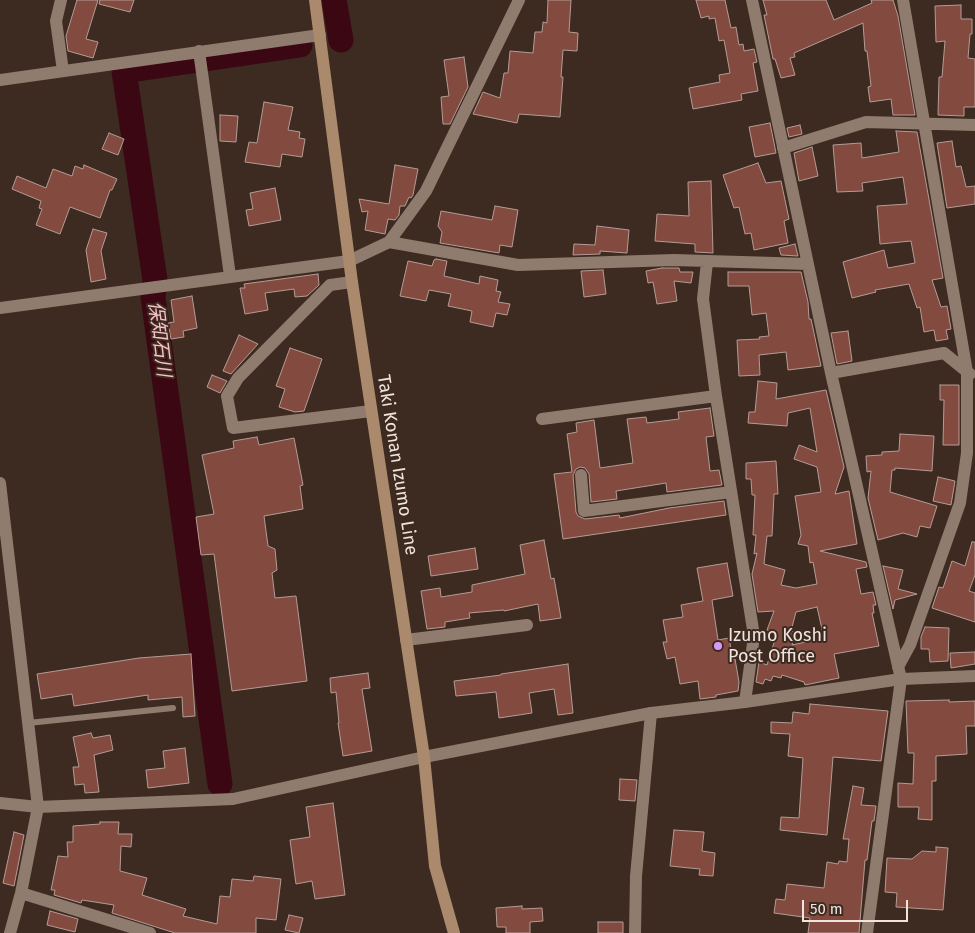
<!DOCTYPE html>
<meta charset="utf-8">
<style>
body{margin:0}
#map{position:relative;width:975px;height:933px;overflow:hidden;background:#3d2b21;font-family:"Fira Sans",sans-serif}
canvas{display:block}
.scale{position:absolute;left:802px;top:900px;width:106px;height:22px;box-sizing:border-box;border:2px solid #f0e4dd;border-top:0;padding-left:6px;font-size:15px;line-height:18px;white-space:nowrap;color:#f0e4dd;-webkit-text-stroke:4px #3d2b21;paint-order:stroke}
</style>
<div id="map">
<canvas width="975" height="933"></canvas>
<div class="scale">50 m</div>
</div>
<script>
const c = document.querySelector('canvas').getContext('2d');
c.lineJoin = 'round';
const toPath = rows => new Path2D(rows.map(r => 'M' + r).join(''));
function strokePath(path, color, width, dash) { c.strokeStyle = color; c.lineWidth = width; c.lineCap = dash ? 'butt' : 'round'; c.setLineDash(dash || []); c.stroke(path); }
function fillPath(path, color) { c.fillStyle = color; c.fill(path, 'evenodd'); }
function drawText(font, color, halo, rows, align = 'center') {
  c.font = font + ' "Fira Sans","Noto Sans JP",sans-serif'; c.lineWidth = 4; c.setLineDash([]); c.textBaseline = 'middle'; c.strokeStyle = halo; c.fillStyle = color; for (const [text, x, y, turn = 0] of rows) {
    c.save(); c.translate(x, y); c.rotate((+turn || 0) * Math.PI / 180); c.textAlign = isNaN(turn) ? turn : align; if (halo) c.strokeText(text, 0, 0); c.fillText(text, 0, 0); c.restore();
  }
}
strokePath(toPath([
 [334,0,341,40],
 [220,784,153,297,155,280,124,71,300,45]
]), '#3a0713', 25);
const building = toPath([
 [77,0,98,0,86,39,98,42,93,58,68,51,66,36,77,0],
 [100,0,134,0,130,12,99,4,100,0],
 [548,0,571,0,569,32,578,33,577,51,563,50,561,77,563,77,560,117,519,114,517,123,473,114,483,92,500,98,504,73,508,73,510,51,533,53,535,32,542,32,543,22,547,23,548,0],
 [696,0,725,0,731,28,736,27,739,45,743,44,744,51,754,49,757,62,753,63,758,91,741,94,742,100,693,109,689,88,720,82,719,75,730,73,724,40,719,41,715,18,709,19,709,16,701,18,696,0],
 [763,0,826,0,834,20,872,3,871,0,893,0,898,16,915,115,893,115,891,99,870,102,868,87,871,86,867,51,865,51,863,23,794,53,795,57,790,58,795,75,781,78,776,62,775,59,773,59,764,15,767,15,763,0],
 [961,5,961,19,972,19,972,34,970,34,968,58,975,59,975,107,964,107,964,116,938,115,939,77,942,77,945,41,936,42,935,6,961,5],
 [464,57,468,87,450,124,443,124,441,97,449,96,444,60,464,57],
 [264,102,293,107,288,130,300,132,299,138,305,139,302,157,282,154,280,167,245,162,249,142,257,143,264,102],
 [220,115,238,116,236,142,220,141,220,115],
 [770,123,776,153,755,157,749,127,770,123],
 [800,125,802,134,789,137,787,128,800,125],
 [896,131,917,132,943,278,932,280,941,307,947,306,951,329,946,330,948,339,936,341,934,330,924,332,920,307,917,308,909,284,875,290,876,292,852,298,843,262,884,250,888,268,915,263,911,241,880,244,877,206,907,204,903,177,862,183,863,191,837,192,833,145,861,143,862,158,899,152,896,131],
 [109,133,124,139,118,155,102,149,109,133],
 [952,141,956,167,961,166,966,187,975,186,975,204,947,208,937,143,952,141],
 [812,147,818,176,799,181,794,153,812,147],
 [758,163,766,183,781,181,789,219,784,221,788,243,754,250,751,233,745,234,739,207,734,208,723,175,758,163],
 [84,165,117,179,112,190,110,190,100,218,70,207,60,234,36,225,42,209,39,208,41,201,12,189,17,176,46,188,53,169,72,176,75,166,83,169,84,165],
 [395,165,418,169,413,195,411,198,409,197,405,206,400,206,399,215,395,220,388,219,385,234,365,230,368,211,362,212,359,199,389,204,395,165],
 [711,181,713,253,695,252,695,244,655,241,657,214,689,216,688,182,711,181],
 [275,188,281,220,249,226,246,210,253,209,250,193,275,188],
 [495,206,518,210,512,247,500,245,499,253,440,243,442,232,438,226,441,211,492,220,495,206],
 [597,226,629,230,627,253,600,251,600,254,573,255,574,244,595,245,597,226],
 [93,229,107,233,101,251,106,279,91,282,86,250,93,229],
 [795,244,798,256,781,255,779,248,795,244],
 [436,259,447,261,444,276,479,284,480,276,498,280,496,291,501,292,498,302,510,304,507,315,496,313,493,327,470,322,472,311,448,306,451,294,429,290,426,301,400,296,408,261,432,266,434,260,436,259],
 [662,268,679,268,680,272,693,272,691,283,674,281,677,301,657,304,653,282,648,283,646,271,662,268],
 [603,270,606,294,584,297,581,271,603,270],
 [728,272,801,272,808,302,809,319,811,319,821,366,788,370,786,352,759,355,760,375,739,376,737,340,760,339,759,337,769,336,766,313,752,315,749,286,728,286,728,272],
 [318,274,319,285,307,296,295,297,294,289,265,293,268,310,245,314,240,288,245,288,244,284,318,274],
 [192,296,197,328,183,331,184,337,171,339,168,323,174,322,171,300,192,296],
 [848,331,852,361,837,364,831,333,848,331],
 [239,335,258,344,231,374,223,371,239,335],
 [290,348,322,359,304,411,295,412,279,407,285,389,276,386,290,348],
 [212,375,227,381,220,393,207,387,212,375],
 [758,381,777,383,776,399,826,390,844,467,835,494,849,491,857,544,820,551,866,562,867,567,856,569,861,594,873,592,876,605,873,605,874,613,872,613,879,646,834,654,839,678,805,685,804,682,782,675,781,678,773,676,771,681,765,679,763,684,756,682,759,662,767,665,777,633,767,630,774,611,758,612,752,574,757,553,754,554,756,535,753,535,755,495,752,495,751,479,746,479,746,463,776,461,778,494,774,494,772,536,767,536,764,564,785,570,781,585,796,588,817,584,813,562,810,563,808,546,798,544,801,535,795,496,821,492,817,467,794,459,799,445,817,452,810,408,788,413,787,426,748,423,749,412,755,412,758,381],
 [817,607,824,638,792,645,796,633,791,631,796,612,817,607],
 [940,385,959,385,959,445,943,445,944,400,940,400,940,385],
 [710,408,714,436,706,437,710,471,719,470,722,485,667,492,666,483,616,491,617,499,591,502,589,474,585,468,580,467,576,469,573,475,576,512,578,516,585,519,619,515,620,518,669,508,724,501,726,515,563,539,554,474,572,472,567,434,577,432,576,423,594,420,600,468,633,463,627,419,646,417,647,423,679,419,678,412,710,408],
 [900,434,934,436,932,471,895,468,895,470,892,470,890,492,937,506,930,528,920,526,917,537,903,533,878,540,868,498,871,471,867,472,866,456,882,455,882,452,899,451,900,434],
 [257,437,259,445,294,438,303,485,300,486,303,509,264,516,268,546,275,549,277,570,272,573,275,598,296,596,307,681,232,691,214,554,201,555,196,517,214,514,202,455,234,448,233,441,257,437],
 [938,477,955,481,951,505,933,501,938,477],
 [544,540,551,579,554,578,561,618,540,621,538,604,504,611,504,610,469,613,470,618,445,622,445,627,427,629,421,591,440,588,441,597,472,592,472,585,525,574,520,545,544,540],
 [972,542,975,542,975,575,969,591,975,593,975,622,932,608,939,587,943,588,952,561,965,566,972,542],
 [475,548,478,569,431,576,428,556,475,548],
 [727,563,733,596,712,600,718,640,729,638,733,660,735,659,739,682,738,691,716,695,716,697,700,699,698,681,680,684,675,657,667,659,663,642,667,642,663,620,683,617,681,605,703,601,697,568,727,563],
 [883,566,903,570,898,589,917,594,895,600,893,609,883,566],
 [925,627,949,628,948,661,930,662,929,649,921,649,921,637,925,627],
 [975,652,975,664,951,668,950,653,975,652],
 [191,654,195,716,183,717,182,697,148,700,148,695,74,706,72,694,41,699,37,674,139,658,191,654],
 [568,664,573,713,558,715,554,689,529,693,532,713,499,718,496,692,456,696,454,681,501,675,501,674,568,664],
 [368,673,370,688,362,689,372,751,343,756,338,723,339,723,336,692,331,693,330,678,368,673],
 [949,700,949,702,975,701,975,726,966,726,967,754,936,756,936,781,932,781,932,820,918,819,919,807,898,807,898,783,913,784,914,753,908,753,906,701,949,700],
 [810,704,888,711,881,761,833,757,827,835,780,830,781,817,799,818,803,758,788,756,790,734,771,733,771,722,792,723,793,712,809,714,810,704],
 [91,733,93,738,110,735,113,750,94,755,99,792,85,793,84,784,75,785,73,767,79,767,73,737,91,733],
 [185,748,189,783,148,788,146,770,165,768,163,751,185,748],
 [620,779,637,780,635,801,619,800,620,779],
 [853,786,864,788,861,805,876,806,874,821,872,821,867,860,865,860,859,933,808,933,810,918,774,913,776,899,785,900,787,884,824,888,827,862,838,864,839,861,847,862,849,839,843,839,853,786],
 [333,803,345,895,315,899,312,881,296,884,290,840,310,837,306,807,333,803],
 [100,822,119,822,118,834,132,834,131,847,121,846,120,871,147,878,142,895,186,909,183,916,217,924,220,896,230,897,232,879,253,881,254,876,281,879,276,920,256,918,256,933,175,933,112,913,114,905,82,900,81,903,54,895,55,890,51,890,58,856,68,857,67,842,73,842,73,826,100,824,100,822],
 [674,830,704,832,702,851,715,853,713,876,699,875,700,869,670,866,674,830],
 [14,832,24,835,14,886,3,883,14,832],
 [936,847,948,848,943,910,896,907,897,893,885,892,887,858,912,859,922,851,936,852,936,847],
 [522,906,522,909,542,908,543,921,530,922,530,933,506,933,506,927,497,927,496,908,522,906],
 [50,911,78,919,75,932,47,925,50,911],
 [289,915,303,918,299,933,285,930,289,915],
 [598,922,623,922,623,933,598,933,598,922]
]);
fillPath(building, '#834b40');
strokePath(building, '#b59b96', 1);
strokePath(toPath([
 [28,723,173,708]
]), '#907b6f', 6);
strokePath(toPath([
 [61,0,56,21,63,71],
 [752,0,831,373,901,679,867,933],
 [199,51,230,276],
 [0,80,320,35],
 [783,148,866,122,975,125],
 [389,242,518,265,674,260,808,264],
 [707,262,703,299,716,396,754,636,745,702],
 [352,282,330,285,238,378,227,396,233,428,371,411],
 [0,308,349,261,389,242,426,191,519,0],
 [831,373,944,353,970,374],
 [542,419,716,396],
 [581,475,584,511,731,492],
 [0,483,38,807,21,893,10,933],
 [406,640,527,625],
 [898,667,910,645,960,503,967,453,967,372,903,0],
 [21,893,150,933],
 [635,933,636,876,651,713]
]), '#907b6f', 12);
strokePath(toPath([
 [0,803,38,807,233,799,424,757,651,713,745,702,901,679,975,676]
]), '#907b6f', 12);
strokePath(toPath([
 [315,0,352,282,424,757,435,866,454,933]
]), '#aa896c', 12);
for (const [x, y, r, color] of [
 [718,646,5,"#d89af8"]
]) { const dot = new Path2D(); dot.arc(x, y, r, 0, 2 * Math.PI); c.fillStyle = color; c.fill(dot); strokePath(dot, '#3d2b21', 2); }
drawText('18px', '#f0e4dd', '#3d2b21', [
 ["Taki Konan Izumo Line",397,465,81]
]);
drawText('18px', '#f0e4dd', '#3d2b21', [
 ["Izumo Koshi",728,636],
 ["Post Office",728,657]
], 'left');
drawText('italic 19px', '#f9c0c6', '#3d2b21', [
 ["保知石川",159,339,83]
]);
</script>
